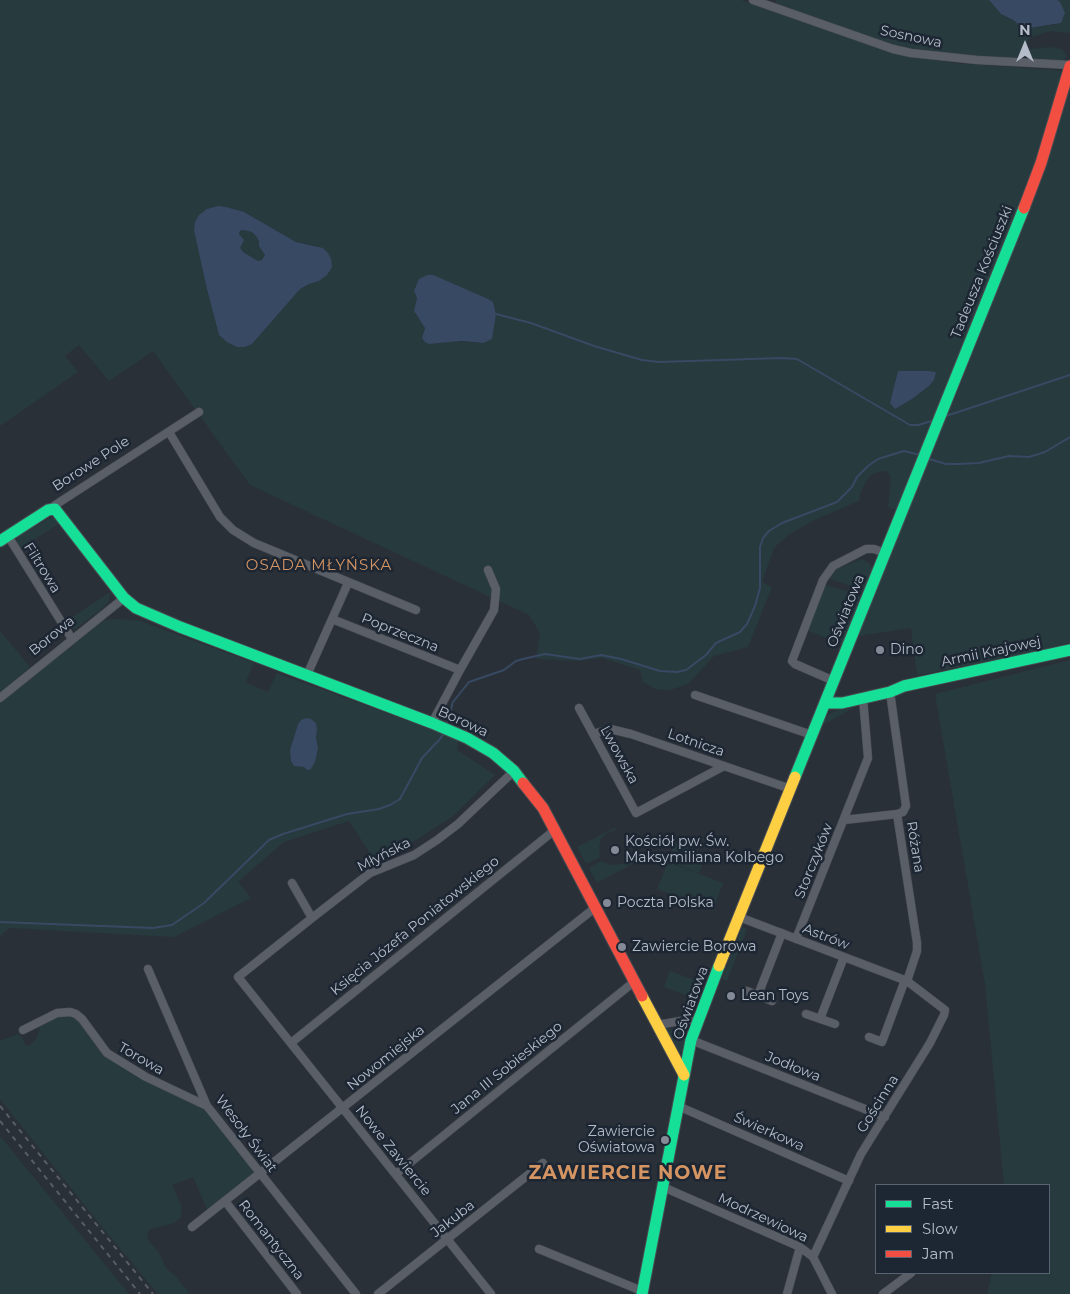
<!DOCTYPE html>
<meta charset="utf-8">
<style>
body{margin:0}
#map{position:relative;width:1070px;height:1294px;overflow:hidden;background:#2a3038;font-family:Montserrat,sans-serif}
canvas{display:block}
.legend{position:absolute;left:875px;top:1184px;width:175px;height:90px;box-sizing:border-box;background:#1d2633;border:1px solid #59626f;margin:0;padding:6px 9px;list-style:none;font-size:15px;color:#b4bcc9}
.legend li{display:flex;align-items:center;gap:10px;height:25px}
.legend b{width:25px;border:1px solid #59626f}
.north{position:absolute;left:1000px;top:20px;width:50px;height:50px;-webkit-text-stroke:4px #1d2633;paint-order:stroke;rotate:0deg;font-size:14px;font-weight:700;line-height:20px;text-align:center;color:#b4bcc9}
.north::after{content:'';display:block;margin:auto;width:18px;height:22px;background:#b4bcc9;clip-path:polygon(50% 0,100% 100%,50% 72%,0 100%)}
</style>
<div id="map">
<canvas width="1070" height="1294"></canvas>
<ul class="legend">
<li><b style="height:6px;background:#16e098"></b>Fast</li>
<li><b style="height:6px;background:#ffcf43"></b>Slow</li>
<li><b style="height:6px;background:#f24e42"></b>Jam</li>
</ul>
<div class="north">N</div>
</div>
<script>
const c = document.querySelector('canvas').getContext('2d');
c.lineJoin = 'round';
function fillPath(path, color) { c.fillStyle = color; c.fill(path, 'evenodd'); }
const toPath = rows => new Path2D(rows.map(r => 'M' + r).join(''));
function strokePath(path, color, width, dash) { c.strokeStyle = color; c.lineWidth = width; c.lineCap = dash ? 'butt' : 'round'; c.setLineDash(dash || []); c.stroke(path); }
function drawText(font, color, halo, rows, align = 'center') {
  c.font = font + ' Montserrat,sans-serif'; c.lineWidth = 5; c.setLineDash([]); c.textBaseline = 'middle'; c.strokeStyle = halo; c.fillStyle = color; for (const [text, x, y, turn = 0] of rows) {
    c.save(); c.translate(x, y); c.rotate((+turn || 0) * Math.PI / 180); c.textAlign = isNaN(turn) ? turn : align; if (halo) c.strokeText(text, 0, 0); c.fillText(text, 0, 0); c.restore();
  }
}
fillPath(toPath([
 [0,0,741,0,901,55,955,63,1053,70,1060,71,1061,78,1039,156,953,376,900,507,896,509,891,509,888,506,891,477,886,471,878,472,871,475,866,481,860,494,859,501,812,521,787,536,774,548,762,582,772,587,748,647,714,656,688,684,670,690,655,689,643,682,640,670,602,658,578,661,536,659,540,633,529,615,250,485,153,351,109,381,79,345,65,356,78,372,0,426],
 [244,212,296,242,317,246,319,281,309,284,300,289,252,344,245,347,219,335,207,289],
 [414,291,493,302,496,314,493,333,483,343,451,341,435,344,423,333,425,328,423,324,415,314,415,307,417,298],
 [898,371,928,371,934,380,929,386,912,399,895,409,891,403],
 [776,0,989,0,1001,14,1017,23,1019,28,1055,25,1060,2,1057,0,1070,0,1070,33,1051,31,1031,37,1028,41,1021,60,964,56,911,50,895,46,787,9,775,4],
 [1049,47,1062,49,1067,56,1062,61,1056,61,1030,60,1028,58,1028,52,1031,49],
 [1070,85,1070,643,1025,655,917,675,911,628,858,636,939,432,956,396,1036,191,1062,116],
 [243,230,252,232,256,236,259,241,259,246,263,251,265,255,262,260,258,261,243,252,240,249,241,238,239,234,240,231],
 [48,519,55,519,60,523,19,549,16,542,18,537],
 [862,559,869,563,873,571,865,591,830,579,834,570],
 [825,585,854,593,860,597,861,600,843,645,807,630],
 [110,592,109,601,103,608,75,629,68,627,65,622],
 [119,619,140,621,254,663,246,681,247,683,268,692,277,673,458,739,457,750,495,775,452,817,403,848,375,861,349,821,284,842,238,882,251,898,174,937,10,928,0,936,0,699,96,623,103,620],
 [311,719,316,723,316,737,318,749,315,762,307,770,304,767,294,765,290,750,298,724,301,720],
 [0,631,30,667,0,693],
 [1070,660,1070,1294,987,1294,992,1273,1049,1273,1049,1185,1004,1185,985,984,935,694],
 [855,707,825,724,822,721,829,714,836,711],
 [616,827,615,830,607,833,601,839,599,848,600,857,586,864,577,847],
 [675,843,706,855,699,873,668,861],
 [635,856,638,861,597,883,589,868,601,861,611,865,622,864,629,857],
 [668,862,723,883,713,910,657,889],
 [742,927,747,929,727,981,722,979],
 [670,971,700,982,693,998,664,987],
 [62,1015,71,1016,80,1021,103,1053,117,1064,141,1078,201,1106,252,1168,252,1176,210,1208,207,1209,193,1177,172,1185,182,1207,181,1217,174,1223,150,1229,147,1234,148,1240,159,1253,166,1268,176,1277,190,1294,158,1294,102,1227,0,1099,0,1041,18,1034,23,1039,25,1045,29,1046,36,1039,40,1029,38,1025],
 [683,1023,688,1025,689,1027,683,1052,678,1053,665,1029,668,1026,671,1030,686,1028],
 [0,1136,27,1169,129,1294,0,1294]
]), '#273a3e');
fillPath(toPath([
 [989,0,1057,0,1060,2,1065,13,1061,23,1023,29,1019,28,1017,23,1013,20,1001,14],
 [218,206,226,207,244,212,296,242,323,248,328,253,331,259,332,267,327,275,319,281,309,284,300,289,252,344,245,347,237,347,227,342,219,335,207,289,194,230,195,222,199,215,207,209],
 [243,230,252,232,256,236,259,241,259,246,265,255,262,260,258,261,243,252,240,248,244,240,239,234,240,231],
 [427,275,433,275,447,281,488,299,493,302,496,314,492,339,483,343,461,341,429,344,425,342,422,338,425,328,414,311,417,298,414,291,419,279],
 [898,371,928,371,936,372,934,380,929,386,912,399,895,409,890,403],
 [306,718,311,719,316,723,317,729,316,737,318,749,315,762,311,769,307,770,304,767,294,766,291,761,290,750,298,724,301,720]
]), '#384963');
strokePath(toPath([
 [496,314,531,323,594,346,642,360,659,362,782,358,797,359,910,425,918,425,935,420],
 [946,416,1070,375],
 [929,459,946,464,958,464,979,463,1009,456,1029,457,1045,452,1070,437],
 [447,723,453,702,469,682,504,670,516,661,523,659,545,654,580,659,601,655,621,659,660,671,677,672,686,670,706,655,716,643,740,632,747,624,755,606,760,588,760,547,763,538,769,531,782,523,837,502,852,487,857,477,868,466,878,459,904,451,920,455],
 [0,922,153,928,172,925,204,903,269,840,283,834,347,814,379,809,390,805,400,799,422,758,440,739,444,733]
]), '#384963', 2);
const street = toPath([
 [753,0,893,49,911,53,977,60,1070,65],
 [169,432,220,517,233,530,254,543,416,610],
 [49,509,199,412],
 [8,536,72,639],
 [332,619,348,583],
 [307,675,332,619,460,670],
 [834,681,795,664,792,661,823,580,833,566,866,549,874,549,885,553],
 [890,692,906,806,903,812,897,814,917,943,917,951,907,981],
 [695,695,812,735],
 [0,698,124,598],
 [579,708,636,813,724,766],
 [432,723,460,670,494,610,496,589,488,570],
 [593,734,610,729,631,734,791,789],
 [844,820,897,814],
 [292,883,312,918],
 [739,917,907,981,945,1010,944,1015,930,1043,861,1154,813,1257],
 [796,939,868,758,863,698],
 [148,969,207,1106,356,1294],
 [747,991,772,1001],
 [758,995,782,933],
 [806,1014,835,1024],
 [820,1019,844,957],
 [657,1025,698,1018],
 [23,1030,57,1013,70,1012,76,1014,82,1019,107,1053,146,1077,207,1106],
 [869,1037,882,1042,905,980],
 [691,1040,885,1117],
 [291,1043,556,829],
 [678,1106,849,1181],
 [396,1174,635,981],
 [663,1187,800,1247,813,1257,832,1294],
 [225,1201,297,1294],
 [192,1227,596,907],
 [539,1249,642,1291],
 [378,1294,543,1163],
 [491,1294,238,977,312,918,370,873,414,855,437,840,458,824,514,771],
 [787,1294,800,1247],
 [883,1294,911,1273]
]);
const fast = toPath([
 [0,541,48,510,55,509,124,598,136,608,180,627,432,723,467,738,493,753,514,771,523,783],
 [826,703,842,703,890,692,904,686,1070,650],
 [795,777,1024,208],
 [642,1294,691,1040,719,966]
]);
const slow = toPath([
 [719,966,795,777],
 [642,996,684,1075]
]);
const jam = toPath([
 [1024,208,1041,163,1070,66],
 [523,783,543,808,642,996]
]);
strokePath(street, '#484c53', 9);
strokePath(fast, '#484c53', 13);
strokePath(slow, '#484c53', 13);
strokePath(jam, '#484c53', 13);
strokePath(street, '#5a5e66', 8);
strokePath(fast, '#16e098', 11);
strokePath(slow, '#ffcf43', 11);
strokePath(jam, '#f24e42', 11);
strokePath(toPath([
 [0,1106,153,1294],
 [0,1121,140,1294]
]), '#595d64', 2, [5, 5]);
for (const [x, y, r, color] of [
 [880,650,5,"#848b96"],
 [615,850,5,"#848b96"],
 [607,903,5,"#848b96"],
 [622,947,5,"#848b96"],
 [731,996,5,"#848b96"],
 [665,1140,5,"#848b96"]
]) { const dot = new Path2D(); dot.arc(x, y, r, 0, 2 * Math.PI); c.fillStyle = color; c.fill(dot); strokePath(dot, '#1d2633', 2); }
drawText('14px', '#b4bcc9', '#1d2633', [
 ["Sosnowa",911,37,12],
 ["Tadeusza Kościuszki",982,272,-68],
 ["Borowe Pole",91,464,-33],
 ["Filtrowa",42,568,58],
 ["Oświatowa",846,611,-68],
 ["Poprzeczna",400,633,22],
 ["Borowa",52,636,-39],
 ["Armii Krajowej",991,652,-12],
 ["Borowa",463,722,25],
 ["Lotnicza",696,743,19],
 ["Lwowska",619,755,61],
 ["Różana",915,847,81],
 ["Młyńska",384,855,-27],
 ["Storczyków",814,861,-68],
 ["Księcia Józefa Poniatowskiego",415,926,-39],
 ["Astrów",826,937,21],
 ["Oświatowa",691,1003,-70],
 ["Nowomiejska",386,1058,-39],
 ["Torowa",141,1059,30],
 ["Jodłowa",793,1067,22],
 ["Jana III Sobieskiego",507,1068,-39],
 ["Gościnna",878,1104,-58],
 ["Świerkowa",769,1132,24],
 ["Wesoły Świat",246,1134,53],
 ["Nowe Zawiercie",393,1151,51],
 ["Modrzewiowa",763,1218,25],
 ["Jakuba",453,1219,-38],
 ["Romantyczna",271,1240,52]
]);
drawText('14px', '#b4bcc9', '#1d2633', [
 ["Dino",890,650],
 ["Kościół pw. Św.",625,842],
 ["Maksymiliana Kolbego",625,858],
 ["Poczta Polska",617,903],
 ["Zawiercie Borowa",632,947],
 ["Lean Toys",741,996],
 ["Zawiercie",655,1132,"right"],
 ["Oświatowa",655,1148,"right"]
], 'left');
c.letterSpacing = '1px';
drawText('15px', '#d59563', '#1d2633', [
 ["OSADA MŁYŃSKA",319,566]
]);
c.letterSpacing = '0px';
c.letterSpacing = '1px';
drawText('bold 19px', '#d59563', '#1d2633', [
 ["ZAWIERCIE NOWE",628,1173]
]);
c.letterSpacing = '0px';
</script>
